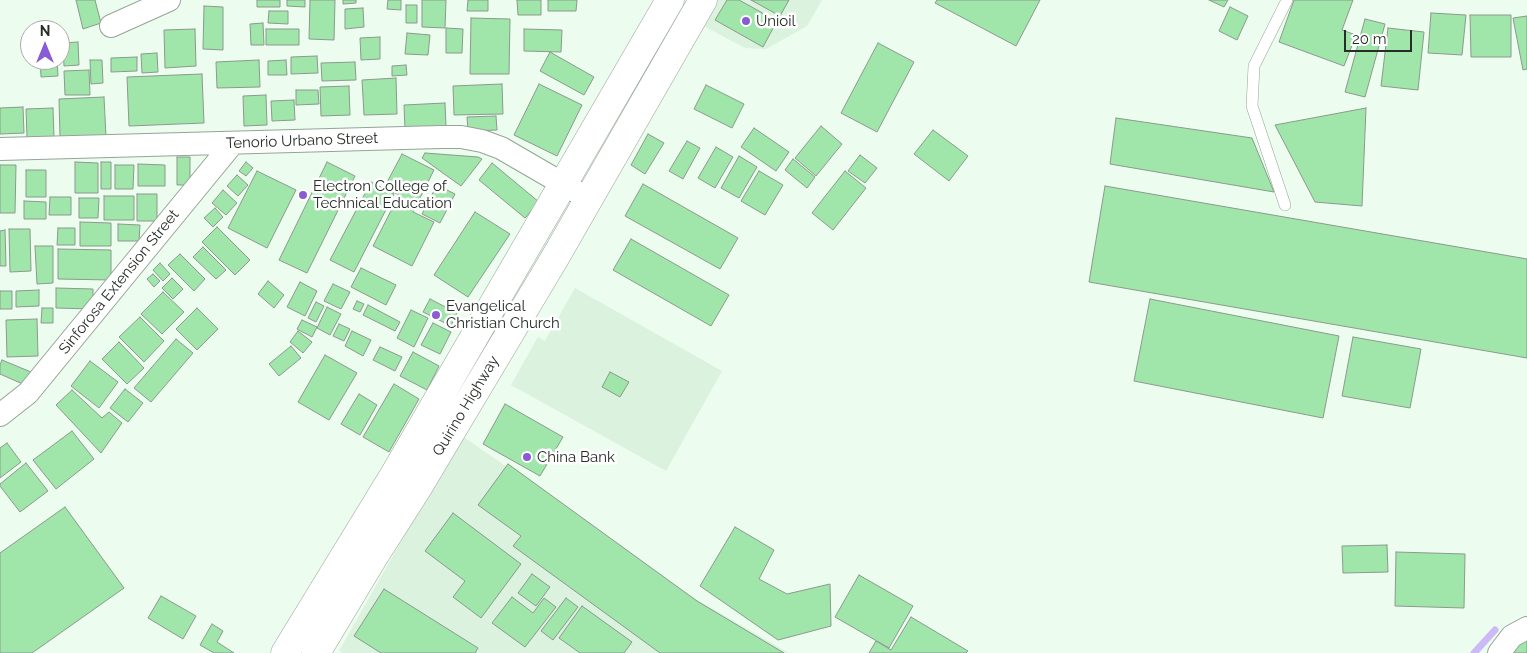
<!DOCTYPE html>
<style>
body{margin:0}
#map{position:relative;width:1527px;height:653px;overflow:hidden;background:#ecfcee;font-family:Raleway,sans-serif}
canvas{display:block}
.north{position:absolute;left:20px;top:20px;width:50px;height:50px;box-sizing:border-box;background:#fff;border:1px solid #a9aba9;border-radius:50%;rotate:0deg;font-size:14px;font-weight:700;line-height:20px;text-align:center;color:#272d27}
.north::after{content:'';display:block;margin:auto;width:18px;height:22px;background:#895bd4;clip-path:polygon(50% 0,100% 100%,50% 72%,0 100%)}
.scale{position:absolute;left:1344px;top:30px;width:68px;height:22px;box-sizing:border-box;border:2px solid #272d27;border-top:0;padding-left:6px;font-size:15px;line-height:18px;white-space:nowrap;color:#272d27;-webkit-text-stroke:4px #fff;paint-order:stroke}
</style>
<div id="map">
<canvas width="1527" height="653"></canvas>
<div class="north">N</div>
<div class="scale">20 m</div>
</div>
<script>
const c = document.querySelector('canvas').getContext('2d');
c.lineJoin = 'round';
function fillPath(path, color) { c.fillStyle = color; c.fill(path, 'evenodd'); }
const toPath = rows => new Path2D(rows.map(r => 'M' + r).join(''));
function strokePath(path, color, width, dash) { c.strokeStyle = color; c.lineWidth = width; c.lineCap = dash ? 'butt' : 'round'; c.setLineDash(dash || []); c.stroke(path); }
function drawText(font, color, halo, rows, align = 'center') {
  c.font = font + ' Raleway,sans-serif'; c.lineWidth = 5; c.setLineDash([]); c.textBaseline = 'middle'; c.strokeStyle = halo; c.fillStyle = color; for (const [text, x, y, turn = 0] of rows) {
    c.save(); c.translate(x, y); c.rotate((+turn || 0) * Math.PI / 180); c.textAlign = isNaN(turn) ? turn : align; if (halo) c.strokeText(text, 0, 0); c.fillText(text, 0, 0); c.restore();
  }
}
fillPath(toPath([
 [711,0,822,0,807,26,766,49,745,48,698,23],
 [575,288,722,371,666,471,511,385,538,337,545,341],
 [461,435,697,600,789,653,343,653,339,651]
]), '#dbf2de');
strokePath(toPath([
 [1474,653,1495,630]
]), '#cbbaf6', 7);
const building = toPath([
 [76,0,95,0,101,23,83,29,76,0],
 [257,0,280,0,280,7,257,7,257,0],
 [287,0,305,0,305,7,287,6,287,0],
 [310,0,335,0,334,40,309,39,310,0],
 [343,0,356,0,356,3,343,4,343,0],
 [388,0,401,0,401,10,387,9,388,0],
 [422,0,446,0,445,28,422,27,422,0],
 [468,0,488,0,488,11,467,11,468,0],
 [517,0,541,0,541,15,518,15,517,0],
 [548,0,577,0,576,11,548,11,548,0],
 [727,0,739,0,777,21,763,47,715,20,727,0],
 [751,0,789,0,780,16,751,0],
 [937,0,1040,0,1016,46,935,3,937,0],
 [1209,0,1228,0,1224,7,1209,0],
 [1294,0,1353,0,1342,30,1356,35,1344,66,1279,42,1294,0],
 [406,5,417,5,417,23,406,23,406,5],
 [204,6,223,7,223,50,203,49,204,6],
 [1230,7,1248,16,1237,40,1219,31,1230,7],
 [363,8,364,27,345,29,345,9,363,8],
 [269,11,288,11,288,24,268,23,269,11],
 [1431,13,1466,15,1462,55,1428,53,1431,13],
 [1470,15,1511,15,1511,57,1471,57,1470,15],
 [1527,16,1527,69,1523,70,1513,18,1527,16],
 [471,18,510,19,509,74,470,74,471,18],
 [1365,19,1385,24,1365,97,1345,92,1365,19],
 [263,23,264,45,251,45,250,24,263,23],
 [446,28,463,29,462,53,446,53,446,28],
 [1388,28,1424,32,1418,90,1381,86,1388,28],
 [195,29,196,66,165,68,164,30,195,29],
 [266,29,299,29,299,45,266,45,266,29],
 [524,29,562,30,561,52,524,51,524,29],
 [407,33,430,35,428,55,405,54,407,33],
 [380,37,380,59,361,60,360,38,380,37],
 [78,42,79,65,64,66,63,43,78,42],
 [878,43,914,62,877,132,841,113,878,43],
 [550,52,594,77,584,95,540,71,550,52],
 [157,53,158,72,142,73,141,54,157,53],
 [317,56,318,73,291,74,291,57,317,56],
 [137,57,137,71,111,72,111,58,137,57],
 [40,60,57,60,58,76,41,77,40,60],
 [90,60,102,60,103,83,91,84,90,60],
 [259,60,260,87,217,88,216,62,259,60],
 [286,60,287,75,268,75,268,61,286,60],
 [355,62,356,80,322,81,321,63,355,62],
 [406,65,407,75,392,76,392,66,406,65],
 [89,70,90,95,65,95,64,71,89,70],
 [202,74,204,123,129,126,127,77,202,74],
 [396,78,397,114,364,115,362,80,396,78],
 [502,84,503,114,454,115,453,86,502,84],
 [539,84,582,105,557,156,514,135,539,84],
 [706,85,744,104,732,128,694,109,706,85],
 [349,86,350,115,321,116,320,87,349,86],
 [296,90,318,90,319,104,296,105,296,90],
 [266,95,267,125,244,126,243,96,266,95],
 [104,97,106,137,60,138,59,99,104,97],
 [294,100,295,120,272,121,271,101,294,100],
 [445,103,446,127,405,129,404,105,445,103],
 [23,107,24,133,0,134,0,108,23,107],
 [53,108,54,137,27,138,26,109,53,108],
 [1366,108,1362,206,1315,202,1275,125,1366,108],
 [496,116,497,130,468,131,467,117,496,116],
 [1116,118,1252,138,1274,192,1110,164,1116,118],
 [821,126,842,144,816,176,795,158,821,126],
 [754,128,789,152,776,171,741,147,754,128],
 [933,130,968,156,949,181,914,154,933,130],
 [648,134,664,143,645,174,631,165,648,134],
 [687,141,700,148,683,179,669,171,687,141],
 [716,147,733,157,715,188,698,178,716,147],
 [425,153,478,157,482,159,461,186,422,158,425,153],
 [402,154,434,170,413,212,434,222,412,266,373,246,399,195,384,188,402,154],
 [860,155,877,168,865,183,848,171,860,155],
 [739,156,757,167,739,198,721,188,739,156],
 [177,157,190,157,190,185,177,185,177,157],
 [793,159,815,177,807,188,785,170,793,159],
 [75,162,98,163,98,193,75,193,75,162],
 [101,162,111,162,111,189,101,189,101,162],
 [246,162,253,168,246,176,239,171,246,162],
 [327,162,355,176,307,273,279,260,327,162],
 [492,163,539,202,525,218,479,180,492,163],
 [138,164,165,165,165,186,138,186,138,164],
 [0,165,16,165,15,213,0,213,0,165],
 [115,165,134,165,133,189,115,189,115,165],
 [26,170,46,170,46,197,26,197,26,170],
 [257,171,296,190,267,248,228,228,257,171],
 [759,171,783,185,765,215,741,201,759,171],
 [845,171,866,188,833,230,812,213,845,171],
 [237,175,248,185,238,196,227,186,237,175],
 [371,182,394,194,354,272,330,260,371,182],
 [643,184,738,238,720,269,625,216,643,184],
 [437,185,455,194,440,223,422,214,437,185],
 [1105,186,1527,259,1527,358,1089,282,1105,186],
 [223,190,237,203,226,215,212,203,223,190],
 [137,194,157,194,157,221,137,221,137,194],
 [104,196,134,196,134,220,104,220,104,196],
 [50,197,71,197,71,215,49,215,50,197],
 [79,198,99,198,98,218,79,218,79,198],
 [24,201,46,202,46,219,24,219,24,201],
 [215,208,223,217,213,227,204,218,215,208],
 [475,212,510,234,468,297,434,275,475,212],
 [80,222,111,223,111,246,80,246,80,222],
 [118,224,140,225,139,241,118,241,118,224],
 [217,227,250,260,235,275,202,242,217,227],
 [58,228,75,228,75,245,57,245,58,228],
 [9,229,30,229,31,271,10,272,9,229],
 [5,230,6,266,0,266,0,231,5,230],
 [631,239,729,295,711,326,613,270,631,239],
 [35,246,53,246,53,283,37,284,35,246],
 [203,247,226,270,216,279,193,257,203,247],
 [58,249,111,250,111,280,58,279,58,249],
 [180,254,205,279,194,291,168,265,180,254],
 [160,263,170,274,163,281,153,270,160,263],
 [361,268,396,285,386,305,351,287,361,268],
 [153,274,160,281,154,287,147,279,153,274],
 [172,278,183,289,173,299,162,288,172,278],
 [268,281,284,295,274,308,258,294,268,281],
 [300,282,317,291,305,316,287,307,300,282],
 [333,284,350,292,341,309,324,301,333,284],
 [56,288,93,289,93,309,56,308,56,288],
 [39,290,39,306,16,307,16,291,39,290],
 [0,291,12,291,12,309,0,309,0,291],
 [163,292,184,312,162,334,141,314,163,292],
 [430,299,457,313,451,326,423,312,430,299],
 [1150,299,1339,336,1323,418,1134,381,1150,299],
 [357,301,364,304,360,312,353,309,357,301],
 [316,302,324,306,316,322,308,318,316,302],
 [368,305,400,322,395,331,363,315,368,305],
 [327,307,341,314,330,335,317,328,327,307],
 [42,308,53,308,53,323,41,323,42,308],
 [197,308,218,329,197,350,176,329,197,308],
 [411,310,428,318,414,347,397,338,411,310],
 [140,317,164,341,144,362,119,337,140,317],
 [37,319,38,356,7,357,6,320,37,319],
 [302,320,317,327,312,337,297,329,302,320],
 [433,323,451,332,440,354,421,345,433,323],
 [339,324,350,329,344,341,333,336,339,324],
 [298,331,312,342,303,353,290,342,298,331],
 [352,331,371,340,363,356,345,346,352,331],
 [1353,337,1421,349,1410,408,1342,396,1353,337],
 [176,339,193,353,151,402,134,388,176,339],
 [119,342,144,368,127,384,102,359,119,342],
 [291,346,301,358,279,376,269,364,291,346],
 [380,347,402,357,395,371,373,360,380,347],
 [413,352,439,366,427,390,400,376,413,352],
 [325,355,357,373,329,420,298,402,325,355],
 [2,360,31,372,25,385,0,374,0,365,2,360],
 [90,361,118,382,99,408,71,386,90,361],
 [610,372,629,382,620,397,602,387,610,372],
 [394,384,419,399,389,452,363,437,394,384],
 [125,389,143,403,128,422,110,408,125,389],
 [72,390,102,418,109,412,122,423,101,453,56,405,72,390],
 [359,394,377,405,360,435,341,424,359,394],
 [505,404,563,437,540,476,483,444,505,404],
 [72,431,94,459,56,489,33,460,72,431],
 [7,443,21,462,0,478,0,448,7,443],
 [26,463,48,491,20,512,0,486,0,484,26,463],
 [508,464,697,601,784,653,660,653,513,546,521,536,478,505,508,464],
 [65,507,124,588,32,653,0,653,0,553,65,507],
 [453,513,521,564,481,618,453,597,465,581,425,551,453,513],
 [735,527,774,550,759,579,787,594,830,584,831,626,778,640,700,586,735,527],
 [1387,545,1388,572,1343,573,1342,546,1387,545],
 [1396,552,1465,554,1464,608,1395,606,1396,552],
 [532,574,550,587,536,606,518,593,532,574],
 [859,575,913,606,889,648,835,617,859,575],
 [384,589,478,648,475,653,381,653,354,636,384,589],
 [161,596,196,616,183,639,148,618,161,596],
 [512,597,533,613,544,598,556,607,525,647,492,623,512,597],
 [566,598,578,607,553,640,541,631,566,598],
 [582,606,632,642,624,653,580,653,559,638,582,606],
 [911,617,968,651,966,653,869,653,876,641,891,650,911,617],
 [212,624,223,631,217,642,234,653,214,653,200,645,212,624],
 [1519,636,1527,640,1527,653,1513,653,1519,636]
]);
fillPath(building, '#a0e5aa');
strokePath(building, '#8b9a8d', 1);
const service = toPath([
 [1285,205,1252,106,1254,66,1287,0]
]);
const minor = toPath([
 [111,26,169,0],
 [0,149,441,137,461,137,482,141,501,148,589,199],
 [0,415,28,393,233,143],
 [1499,653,1512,636,1527,628]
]);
const primary = toPath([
 [285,653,394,475,670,0],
 [316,653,373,558,417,489,556,256,703,0]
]);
strokePath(service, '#95a497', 12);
strokePath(minor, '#95a497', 24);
strokePath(primary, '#95a497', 29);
strokePath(service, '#fff', 11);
strokePath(minor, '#fff', 22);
strokePath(primary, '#fff', 28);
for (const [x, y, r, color] of [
 [746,21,5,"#895bd4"],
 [303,195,5,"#895bd4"],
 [436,315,5,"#895bd4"],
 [527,457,5,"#895bd4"]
]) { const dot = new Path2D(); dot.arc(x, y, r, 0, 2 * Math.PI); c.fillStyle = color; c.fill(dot); strokePath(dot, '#fff', 2); }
drawText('15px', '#272d27', '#fff', [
 ["Unioil",756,21],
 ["Electron College of",313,186],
 ["Technical Education",313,203],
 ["Evangelical",446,306],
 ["Christian Church",446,323],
 ["China Bank",537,457]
], 'left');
drawText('15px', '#272d27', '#fff', [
 ["Tenorio Urbano Street",302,141,-2],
 ["Sinforosa Extension Street",119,282,-51],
 ["Quirino Highway",466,406,-59]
]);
</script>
